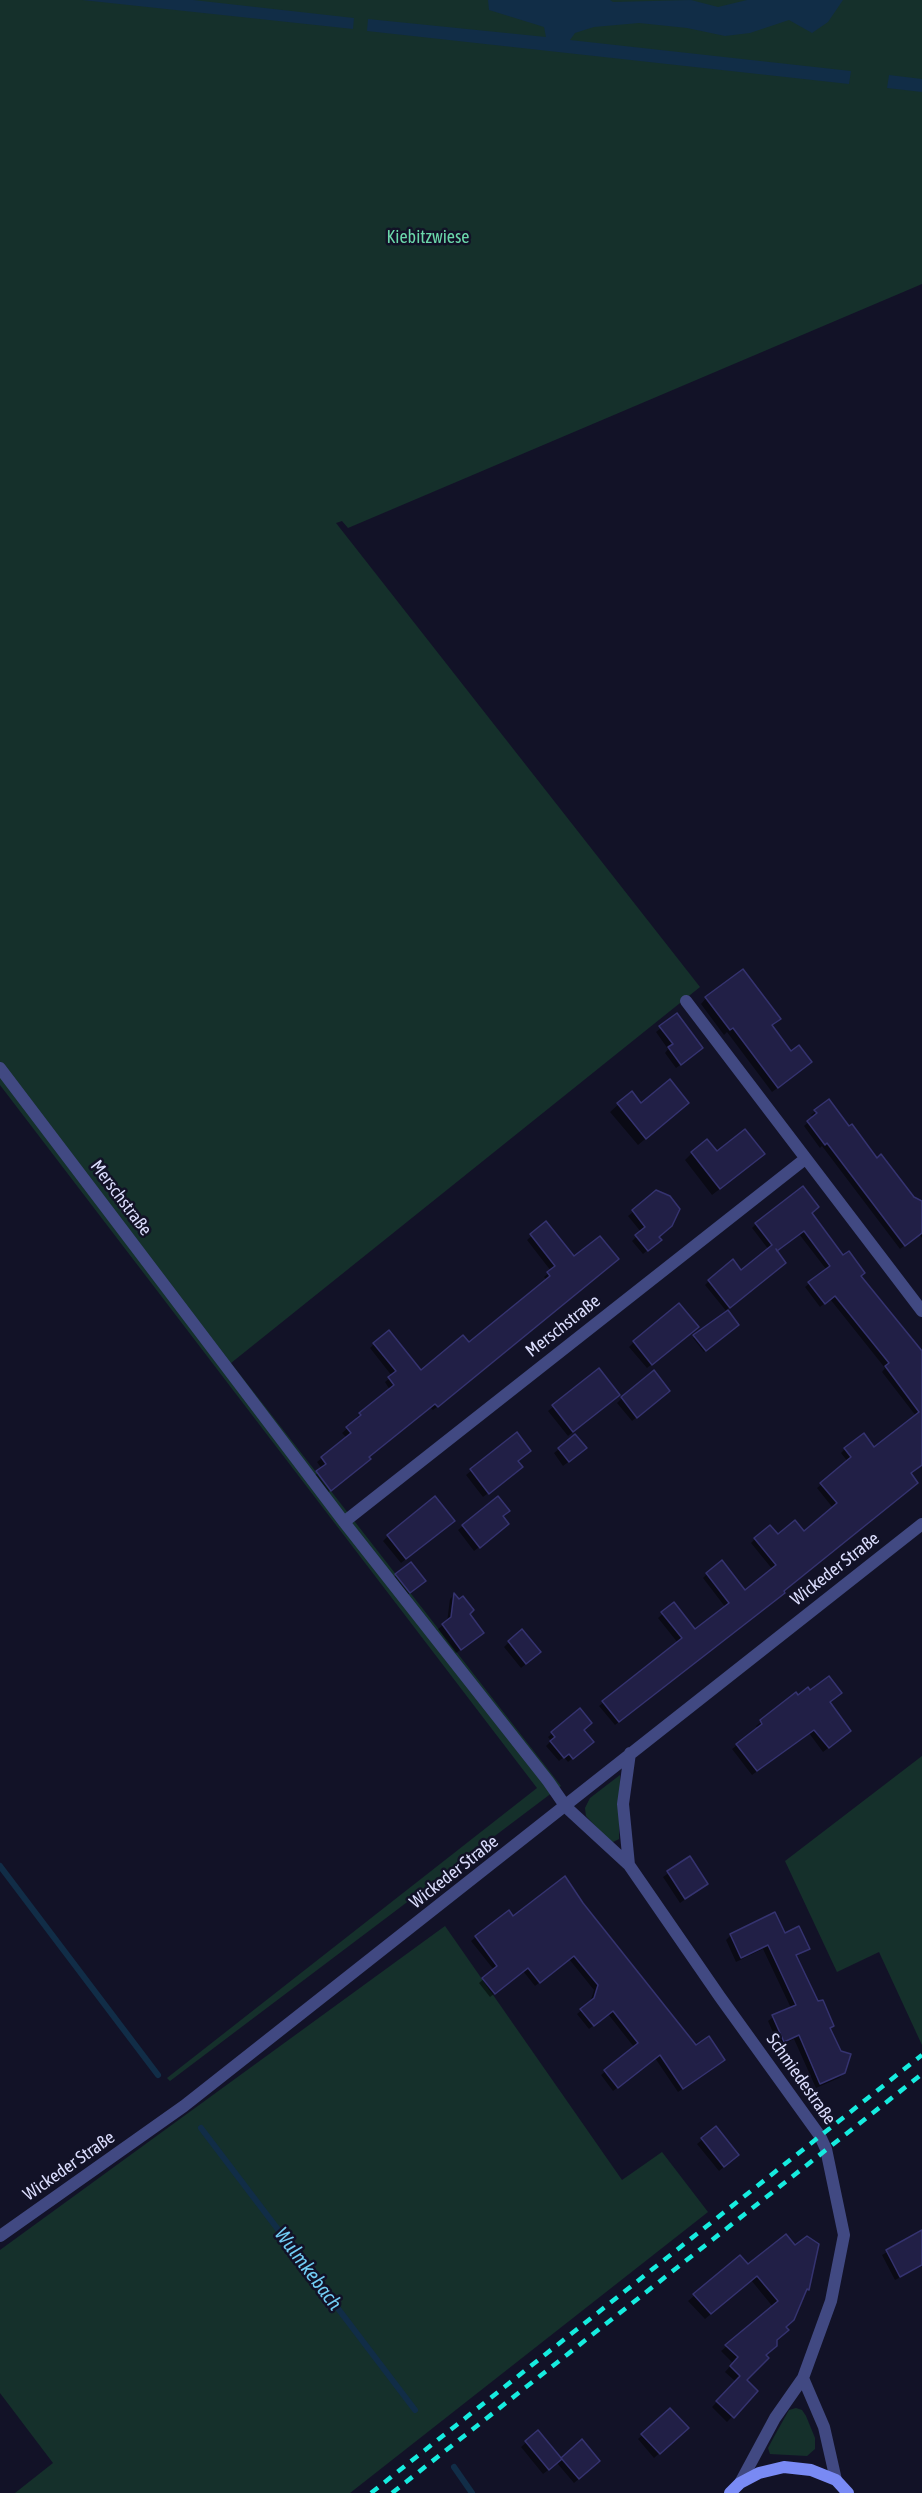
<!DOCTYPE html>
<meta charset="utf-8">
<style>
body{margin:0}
canvas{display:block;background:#121227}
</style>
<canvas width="922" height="2493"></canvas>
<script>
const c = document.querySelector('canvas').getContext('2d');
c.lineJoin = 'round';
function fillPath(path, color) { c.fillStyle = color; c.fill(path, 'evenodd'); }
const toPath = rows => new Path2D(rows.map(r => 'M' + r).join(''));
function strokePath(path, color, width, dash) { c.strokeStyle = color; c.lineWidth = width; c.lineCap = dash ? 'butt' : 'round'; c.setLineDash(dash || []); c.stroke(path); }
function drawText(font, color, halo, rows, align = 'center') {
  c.font = font + ' "Asap Condensed",sans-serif'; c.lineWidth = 5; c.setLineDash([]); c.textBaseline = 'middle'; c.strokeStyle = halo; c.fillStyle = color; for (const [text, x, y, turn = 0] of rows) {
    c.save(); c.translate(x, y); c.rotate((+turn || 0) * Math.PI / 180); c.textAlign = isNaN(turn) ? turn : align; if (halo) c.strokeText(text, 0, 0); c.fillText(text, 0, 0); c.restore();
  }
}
fillPath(toPath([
 [0,0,922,0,922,284,348,528,342,521,336,523,700,987,231,1363,561,1786,170,2081,167,2078,537,1788,0,1085],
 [922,1756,922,2045,879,1952,837,1972,785,1861],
 [620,1775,619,1839,611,1843,586,1816,585,1808,590,1798],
 [445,1926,622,2180,662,2152,708,2212,350,2493,15,2493,53,2463,0,2393,0,2250],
 [796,2408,802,2410,806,2416,815,2438,815,2449,807,2456,770,2454,768,2448,775,2435,789,2410]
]), '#15302b');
fillPath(toPath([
 [82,0,193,0,354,18,353,29],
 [488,0,610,0,613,2,691,0,718,7,747,0,843,0,828,22,812,33,789,20,750,33,725,36,687,28,639,23,594,27,575,33,570,40,851,71,849,84,367,31,368,19,546,37,544,27,489,10],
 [889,75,922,79,922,92,887,88]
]), '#112d47');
fillPath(toPath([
 [706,998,771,1026,804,1068,772,1092,727,1032,724,1035,701,1004],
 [677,1015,697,1053,676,1068,665,1053,668,1049,656,1032],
 [631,1093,641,1105,680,1110,638,1145,610,1112],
 [828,1101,876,1160,913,1198,922,1202,922,1238,919,1234,900,1249,822,1146,820,1148,804,1126,813,1118,811,1115],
 [692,1153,717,1153,756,1161,712,1195,685,1160],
 [657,1192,658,1237,655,1244,643,1254,632,1241,641,1232,628,1216],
 [811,1213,922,1358,922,1454,707,1653,615,1725,599,1706,678,1643,658,1618,674,1604,695,1631,726,1608,703,1578,707,1574,745,1592,773,1570,751,1543,755,1539,804,1533,833,1508,817,1488,848,1462,841,1453,845,1449,874,1449,916,1416,882,1372,885,1368,830,1299,820,1307,805,1287,826,1269,799,1234,776,1252,780,1267,726,1310,737,1325,704,1352,693,1338,727,1312,705,1285,709,1281,741,1272,769,1250,752,1228,756,1224],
 [546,1223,574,1258,613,1264,433,1410,430,1407,368,1457,365,1463,326,1494,313,1477,322,1469,317,1462,347,1438,342,1433,357,1420,356,1418,360,1414,390,1390,385,1382,392,1376,370,1348,374,1344,421,1372,469,1344,547,1281,544,1277,551,1271,527,1240],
 [692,1332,647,1368,629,1347,634,1342],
 [599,1370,614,1399,568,1436,548,1411],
 [664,1395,632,1421,617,1403,622,1398],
 [517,1434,516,1472,483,1497,466,1475],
 [559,1449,580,1453,563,1466,554,1453],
 [501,1517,503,1529,474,1551,458,1530,463,1526],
 [448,1525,401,1563,383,1541,388,1536],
 [396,1575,419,1586,405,1597,392,1579],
 [454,1595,468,1614,478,1637,456,1653,438,1629,447,1622,450,1599],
 [509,1642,534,1657,521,1668,504,1647],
 [798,1697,828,1703,845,1735,823,1752,809,1733,752,1775,732,1749,758,1729,756,1726,761,1722],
 [579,1710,588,1746,568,1762,564,1757,559,1761,546,1746,551,1741,548,1737],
 [690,1858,706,1884,680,1903,663,1877],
 [581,1904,696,2047,719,2064,678,2092,655,2058,613,2091,601,2075,634,2047,608,2014,589,2029,577,2014,590,2003,594,1990,569,1959,535,1986,523,1971,490,1997,479,1983,494,1970,471,1941,476,1937,508,1912,512,1918],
 [774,1914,785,1935,808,1948,795,1957,818,2003,833,2025,829,2029,844,2073,839,2078,816,2088,794,2039,779,2046,768,2021,773,2017,791,2008,763,1949,736,1962,726,1940,731,1935],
 [716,2128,732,2160,719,2171,697,2144],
 [922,2232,922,2266,895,2280,882,2255],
 [786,2236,807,2289,784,2328,745,2381,756,2392,727,2422,712,2407,736,2382,725,2372,733,2363,721,2351,773,2307,751,2280,705,2319,688,2301,740,2257,748,2266],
 [670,2410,687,2428,654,2458,638,2439],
 [538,2432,561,2460,582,2442,594,2466,574,2483,557,2463,543,2474,521,2447]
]), '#0007');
strokePath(toPath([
 [0,1866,158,2075],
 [201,2128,415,2410],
 [454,2467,472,2493]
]), '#112d47', 6);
const building = toPath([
 [743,969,781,1019,772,1025,791,1051,799,1045,812,1062,778,1088,733,1028,730,1030,705,997,743,969],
 [677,1013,703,1048,681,1065,668,1047,673,1044,659,1026,677,1013],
 [670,1079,689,1103,646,1139,617,1103,632,1091,641,1103,670,1079],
 [829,1099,849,1126,852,1124,877,1158,881,1154,914,1197,922,1201,922,1233,905,1246,827,1143,825,1145,807,1121,817,1113,814,1110,829,1099],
 [745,1129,765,1154,720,1189,691,1152,707,1139,717,1151,745,1129],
 [803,1186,819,1207,812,1213,843,1255,849,1251,865,1273,861,1276,922,1351,922,1465,911,1473,918,1483,784,1591,785,1593,619,1722,602,1701,682,1638,661,1612,674,1602,695,1629,729,1603,706,1573,722,1560,745,1590,776,1565,754,1538,770,1525,778,1534,795,1520,804,1531,837,1503,820,1483,851,1457,844,1448,864,1433,874,1447,919,1412,885,1366,889,1363,835,1296,825,1304,808,1282,830,1266,804,1231,777,1251,776,1249,786,1263,730,1308,708,1280,733,1259,741,1270,772,1245,755,1223,803,1186],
 [656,1190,670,1196,680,1209,672,1226,659,1237,662,1240,648,1251,635,1235,645,1227,632,1210,656,1190],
 [546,1221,574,1256,600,1236,619,1259,438,1407,435,1404,369,1457,371,1459,331,1491,316,1471,326,1464,321,1457,351,1433,346,1427,361,1415,359,1413,394,1385,388,1377,396,1371,373,1343,389,1330,421,1370,463,1335,469,1342,550,1276,547,1272,555,1266,530,1234,546,1221],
 [679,1303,699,1327,652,1365,633,1341,679,1303],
 [728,1310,739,1325,706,1351,693,1335,728,1310],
 [599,1368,620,1395,573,1432,552,1405,599,1368],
 [654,1370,670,1391,637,1418,621,1397,654,1370],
 [517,1432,531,1451,518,1461,523,1467,489,1494,470,1469,517,1432],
 [575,1434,587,1448,569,1462,558,1448,575,1434],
 [435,1496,455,1521,406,1559,387,1535,435,1496],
 [498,1496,510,1511,503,1516,509,1524,480,1548,462,1525,498,1496],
 [411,1562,426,1581,410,1593,395,1574,411,1562],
 [454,1593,459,1599,463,1596,474,1610,470,1614,484,1633,461,1650,442,1624,451,1617,454,1593],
 [522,1629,541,1652,526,1664,508,1641,522,1629],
 [829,1676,842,1693,830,1702,851,1731,829,1748,814,1730,757,1771,736,1744,762,1724,760,1720,796,1692,798,1695,808,1687,810,1690,829,1676],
 [580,1708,592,1723,584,1730,594,1742,573,1759,569,1754,564,1758,550,1741,555,1737,551,1732,580,1708],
 [690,1856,708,1884,685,1899,667,1871,690,1856],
 [565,1876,583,1903,696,2045,709,2036,725,2060,683,2089,660,2055,618,2088,604,2070,638,2043,613,2011,594,2026,580,2009,594,1998,598,1985,574,1956,540,1983,528,1968,495,1994,482,1978,497,1966,475,1936,509,1910,513,1916,565,1876],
 [775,1912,785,1933,799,1926,810,1949,796,1955,818,2001,823,2000,834,2026,830,2028,841,2051,851,2054,845,2073,820,2084,799,2035,784,2042,772,2015,796,2005,768,1945,741,1958,730,1934,775,1912],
 [716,2126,739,2155,724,2167,701,2138,716,2126],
 [922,2230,922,2265,900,2277,886,2250,922,2230],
 [786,2234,795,2245,807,2236,819,2244,809,2290,807,2289,794,2320,786,2327,789,2330,777,2340,777,2346,766,2355,769,2358,747,2380,758,2391,734,2418,716,2401,740,2376,730,2366,738,2357,725,2345,778,2301,757,2276,711,2314,693,2294,740,2255,748,2264,786,2234],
 [670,2408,689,2428,660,2454,641,2434,670,2408],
 [538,2430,562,2459,549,2470,525,2441,538,2430],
 [582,2439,600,2461,579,2479,561,2458,582,2439]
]);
fillPath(building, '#211f46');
strokePath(building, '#353370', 1.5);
strokePath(toPath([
 [686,1001,922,1311],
 [0,1068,344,1522,548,1781,566,1807,629,1865,720,1997,820,2136,826,2149,844,2235,831,2301,803,2378,775,2418,740,2483],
 [344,1522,805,1159],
 [629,1865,623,1804,630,1753],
 [0,2236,184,2106,922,1524],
 [803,2378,824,2427,836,2480]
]), '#414982', 12);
strokePath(toPath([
 [730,2493,740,2483,759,2473,784,2467,811,2470,836,2480,848,2493]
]), '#798af4', 12);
strokePath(toPath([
 [371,2493,922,2055],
 [392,2493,922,2074]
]), '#16ecdf', 4.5, [9, 8]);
drawText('18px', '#6bd7aa', '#121227', [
 ["Kiebitzwiese",428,237]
]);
drawText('18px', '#dadcfc', '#121227', [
 ["Merschstraße",121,1198,53],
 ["Merschstraße",563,1326,-38],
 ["Wickeder Straße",835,1569,-38],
 ["Wickeder Straße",454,1872,-38],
 ["Schmiedestraße",801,2079,55],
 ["Wickeder Straße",69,2166,-35]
]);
drawText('italic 20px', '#71cdf4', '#121227', [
 ["Wulmkebach",308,2269,53]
]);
</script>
